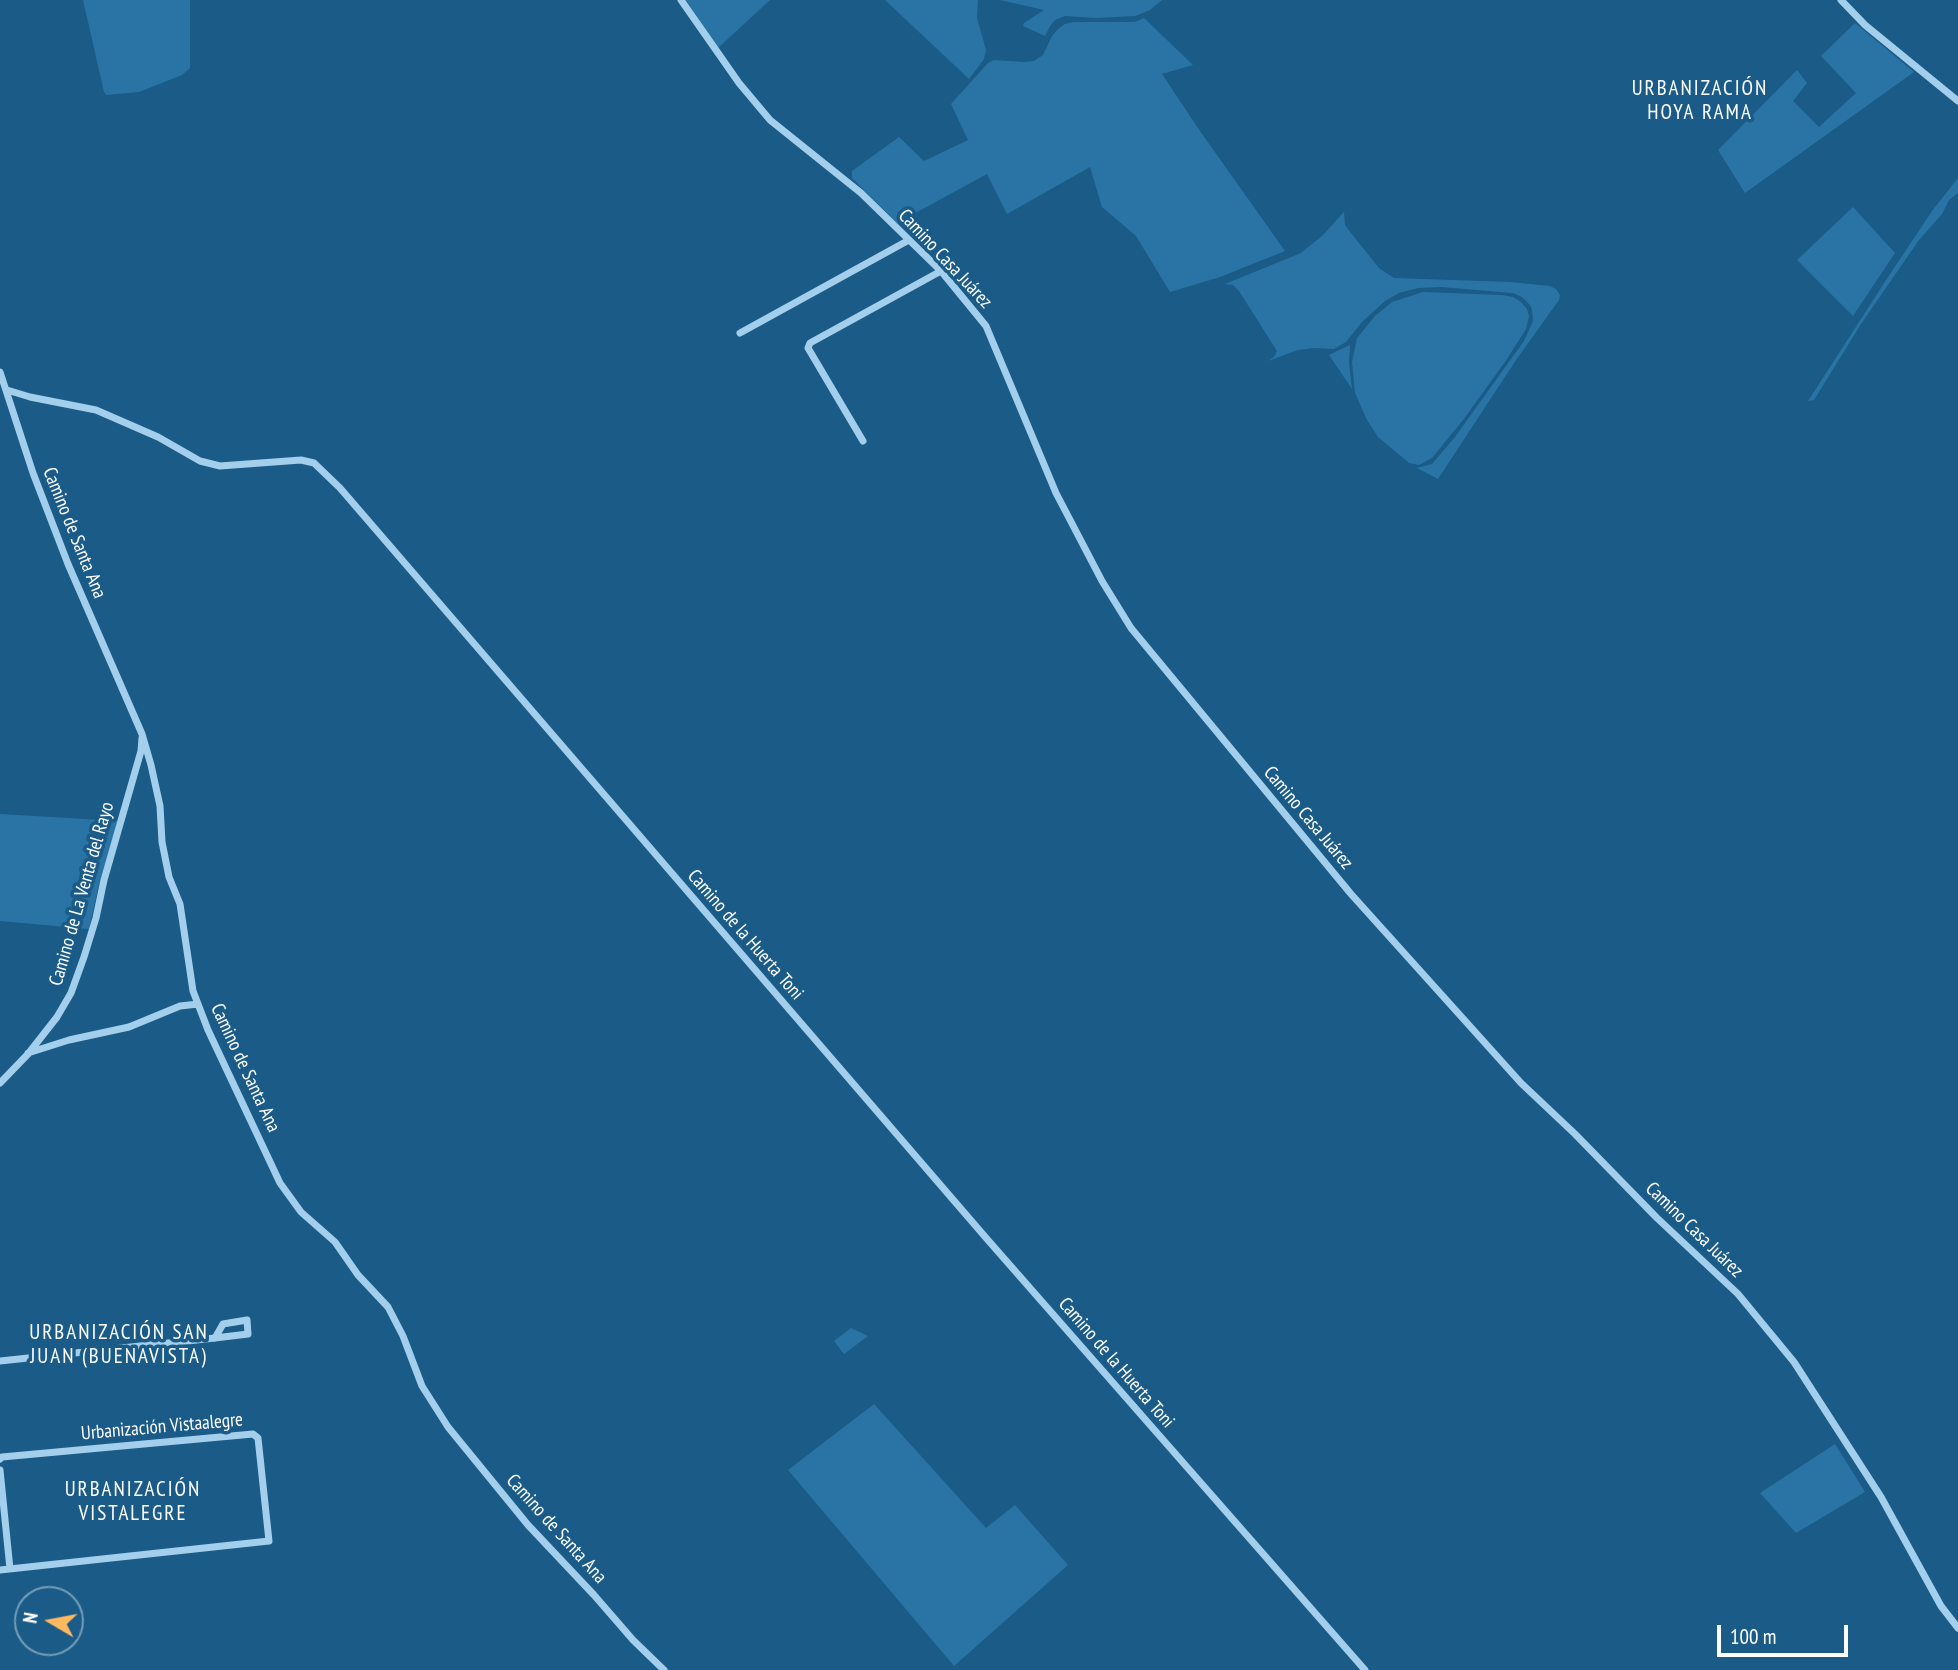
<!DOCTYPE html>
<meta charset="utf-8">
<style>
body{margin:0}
#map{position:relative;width:1958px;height:1670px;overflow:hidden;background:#1a5b88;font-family:"PT Sans Narrow",sans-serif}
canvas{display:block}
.north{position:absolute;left:14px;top:1586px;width:70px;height:70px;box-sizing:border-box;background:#1a5b88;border:2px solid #769db8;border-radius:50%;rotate:280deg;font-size:19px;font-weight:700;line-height:28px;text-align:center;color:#fff}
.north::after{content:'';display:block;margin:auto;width:24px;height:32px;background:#feb85f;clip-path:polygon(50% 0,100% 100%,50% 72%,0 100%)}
.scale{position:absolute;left:1717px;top:1625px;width:131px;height:32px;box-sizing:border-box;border:4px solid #fff;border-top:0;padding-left:9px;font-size:21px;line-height:24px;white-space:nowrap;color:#fff;-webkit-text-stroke:5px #1a5b88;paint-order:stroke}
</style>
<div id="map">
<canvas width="1958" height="1670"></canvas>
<div class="north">N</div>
<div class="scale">100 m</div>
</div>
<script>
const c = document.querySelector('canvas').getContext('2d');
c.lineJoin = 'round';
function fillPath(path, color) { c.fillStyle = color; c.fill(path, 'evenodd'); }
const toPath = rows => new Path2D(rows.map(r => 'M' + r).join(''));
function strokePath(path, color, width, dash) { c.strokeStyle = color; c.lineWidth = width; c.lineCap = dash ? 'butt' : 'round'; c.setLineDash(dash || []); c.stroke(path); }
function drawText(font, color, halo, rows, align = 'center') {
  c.font = font + ' "PT Sans Narrow",sans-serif'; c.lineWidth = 7; c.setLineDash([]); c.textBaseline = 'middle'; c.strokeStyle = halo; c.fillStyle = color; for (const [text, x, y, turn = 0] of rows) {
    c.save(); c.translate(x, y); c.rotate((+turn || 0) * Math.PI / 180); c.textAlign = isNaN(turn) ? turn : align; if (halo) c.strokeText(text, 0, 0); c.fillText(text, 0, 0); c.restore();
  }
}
fillPath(toPath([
 [83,0,190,0,190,68,182,75,139,92,106,95,104,92],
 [686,0,770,0,718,48],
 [885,0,978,0,977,18,986,50,984,59,969,79],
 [1000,0,1162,0,1150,10,1135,16,1096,18,1065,16,1055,20,1050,26,1045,36,1023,26,1024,23,1044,10],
 [1144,18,1193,65,1162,74,1200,131,1285,251,1220,277,1170,292,1136,236,1102,207,1090,167,1007,214,987,174,897,223,852,178,852,171,899,137,924,161,968,140,951,104,988,63,994,60,1024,62,1034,61,1043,55,1052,36,1058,29,1065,24,1073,22,1135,22],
 [1855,23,1914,72,1745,193,1718,150,1797,70,1807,83,1793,101,1819,127,1856,93,1821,56],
 [1958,178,1958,193,1949,200,1942,214,1919,240,1861,324,1814,400,1808,401,1890,274,1932,211],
 [1853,207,1895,253,1853,316,1797,260],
 [1344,212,1345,225,1351,233,1379,268,1394,278,1510,282,1550,286,1556,289,1560,295,1559,300,1516,360,1438,479,1417,468,1432,464,1455,437,1524,341,1533,321,1532,310,1530,305,1522,297,1513,293,1441,287,1418,288,1399,293,1385,301,1362,322,1346,342,1334,349,1314,348,1298,350,1268,361,1274,357,1277,351,1239,291,1233,285,1225,284,1301,253,1323,235],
 [1423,292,1502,295,1513,297,1521,302,1527,309,1529,316,1526,329,1505,362,1463,420,1432,458,1419,465,1409,463,1378,437,1367,420,1355,393,1352,362,1357,338,1375,316,1392,302],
 [1350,345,1349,363,1352,389,1329,355],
 [0,814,118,821,99,884,89,929,0,921],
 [851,1328,868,1336,844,1354,834,1341],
 [874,1404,986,1528,1015,1505,1068,1565,954,1666,788,1470],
 [1835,1444,1865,1492,1796,1533,1760,1493]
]), '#2a74a5');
strokePath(toPath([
 [681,0,739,83,770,120,861,193,941,271,986,326,1056,493,1102,581,1131,628,1351,894,1521,1083,1575,1134,1657,1218,1738,1294,1794,1362,1881,1497,1941,1606,1958,1628],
 [1841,0,1865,25,1958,101],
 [740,333,909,240],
 [0,372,33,473,68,564,142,734,151,765,160,806,162,842,169,877,180,904,193,991,208,1030,280,1183,301,1212,335,1242,358,1275,388,1307,403,1336,422,1386,448,1427,528,1525,594,1595,633,1640,664,1670],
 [7,390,30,397,96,410,158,437,200,461,220,466,301,460,314,463,340,488,987,1239,1365,1670],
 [863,441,808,348,810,343,941,271],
 [28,1053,69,1040,129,1027,180,1006,198,1004],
 [0,1083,28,1054,57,1017,71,993,84,957,96,918,104,880,141,751,142,738],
 [0,1361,215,1338,248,1334,247,1320,223,1324,215,1338],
 [0,1459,2,1457,253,1434,258,1438,269,1541,0,1570],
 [0,1470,10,1569]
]), '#a3cfec', 7);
drawText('19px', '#fff', '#1a5b88', [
 ["Camino Casa Juárez",945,259,47],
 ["Camino de Santa Ana",74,533,68],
 ["Camino Casa Juárez",1308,818,50],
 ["Camino de La Venta del Rayo",82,894,-74],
 ["Camino de la Huerta Toni",745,935,49],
 ["Camino de Santa Ana",245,1068,65],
 ["Camino Casa Juárez",1694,1230,44],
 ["Camino de la Huerta Toni",1116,1363,49],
 ["Urbanización Vistaalegre",162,1427,-5],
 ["Camino de Santa Ana",556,1529,48]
]);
c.letterSpacing = '2px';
drawText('21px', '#fff', '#1a5b88', [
 ["URBANIZACIÓN",1700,89],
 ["HOYA RAMA",1700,113],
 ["URBANIZACIÓN SAN",119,1333],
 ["JUAN (BUENAVISTA)",119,1357],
 ["URBANIZACIÓN",133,1490],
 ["VISTALEGRE",133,1514]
]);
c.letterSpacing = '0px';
</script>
